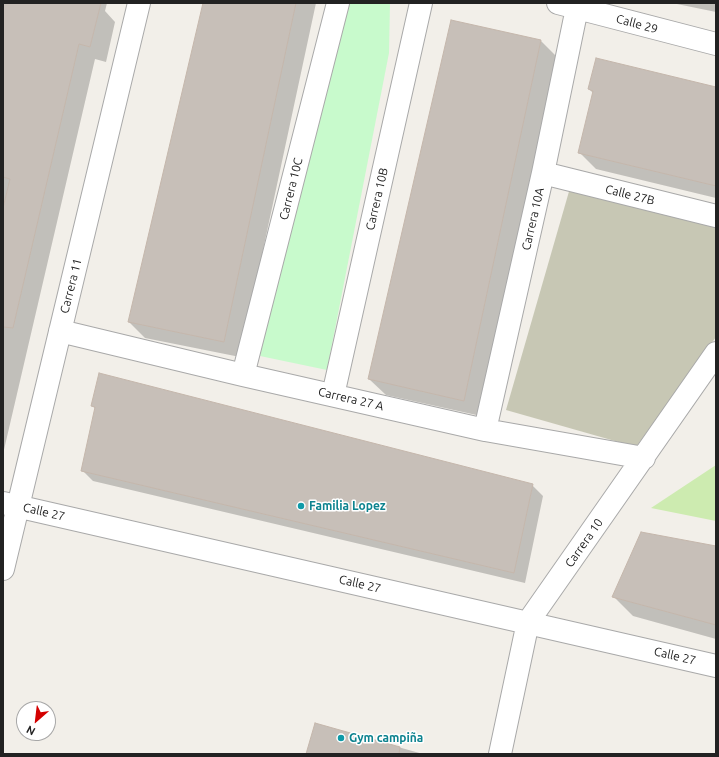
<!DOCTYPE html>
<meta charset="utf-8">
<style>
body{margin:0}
#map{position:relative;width:719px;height:757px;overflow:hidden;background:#f2efe9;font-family:Ubuntu,sans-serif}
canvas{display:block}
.frame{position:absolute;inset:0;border:4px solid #222;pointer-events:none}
.north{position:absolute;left:16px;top:701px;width:40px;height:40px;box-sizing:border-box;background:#fff;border:1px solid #a7a7a7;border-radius:50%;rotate:208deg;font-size:11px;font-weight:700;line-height:16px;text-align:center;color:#222}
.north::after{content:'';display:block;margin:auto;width:14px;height:18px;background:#d40000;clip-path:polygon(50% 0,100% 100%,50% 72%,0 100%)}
</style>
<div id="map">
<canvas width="719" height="757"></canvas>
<div class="frame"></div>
<div class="north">N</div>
</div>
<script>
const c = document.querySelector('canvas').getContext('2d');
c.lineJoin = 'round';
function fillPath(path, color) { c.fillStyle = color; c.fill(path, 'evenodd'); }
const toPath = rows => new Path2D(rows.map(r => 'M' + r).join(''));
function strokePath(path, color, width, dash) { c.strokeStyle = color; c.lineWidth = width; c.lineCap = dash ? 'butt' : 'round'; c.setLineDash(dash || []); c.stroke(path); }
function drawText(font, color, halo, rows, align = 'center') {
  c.font = font + ' Ubuntu,sans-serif'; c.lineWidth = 3; c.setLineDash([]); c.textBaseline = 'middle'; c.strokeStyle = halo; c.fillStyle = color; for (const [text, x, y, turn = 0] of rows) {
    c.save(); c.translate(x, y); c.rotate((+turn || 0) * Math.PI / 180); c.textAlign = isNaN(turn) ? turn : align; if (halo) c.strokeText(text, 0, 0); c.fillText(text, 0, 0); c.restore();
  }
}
fillPath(toPath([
 [570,188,716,221,716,337,636,447,506,410]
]), '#c7c7b4');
fillPath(toPath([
 [716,465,716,521,651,508]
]), '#cdebb0');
fillPath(toPath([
 [345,3,390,3,389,53,327,370,260,356,337,23]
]), '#c8facc');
fillPath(toPath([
 [3,3,107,3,105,11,115,22,106,62,95,59,3,454],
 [204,3,316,3,240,357,145,338,129,322],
 [672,3,716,3,716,12],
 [541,41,557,57,481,416,386,395,369,379],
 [716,88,716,198,596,169,579,152,593,93,589,89],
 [92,406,532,485,543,496,525,583,93,481,82,470,96,409],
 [716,547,716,639,633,616,613,596],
 [316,724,423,754,307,754]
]), '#0003');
const building = toPath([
 [3,3,101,3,90,47,79,44,13,328,3,327,3,208,10,179,3,177,3,3],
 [203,3,296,3,224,342,128,322,203,3],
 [451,20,541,40,464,401,368,379,451,20],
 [596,58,716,87,716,186,578,153,593,91,588,89,596,58],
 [99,373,533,484,514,573,81,471,95,407,91,406,99,373],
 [641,532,716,546,716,625,612,597,641,532],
 [315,723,400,747,399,754,306,754,315,723]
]);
fillPath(building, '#c7bfb8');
strokePath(building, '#c4b6ab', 1);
const minor = toPath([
 [558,3,716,44],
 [543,173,716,216],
 [60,331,243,375,485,430,644,458],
 [243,375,338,3],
 [333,395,421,3],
 [485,430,543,173,577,8],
 [3,503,716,666],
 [3,569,139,3],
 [500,754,528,622,716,353]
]);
strokePath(minor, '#a9a9a9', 24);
strokePath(minor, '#fff', 22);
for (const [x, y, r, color] of [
 [301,506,4,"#0f9aa8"],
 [341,738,4,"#0f9aa8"]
]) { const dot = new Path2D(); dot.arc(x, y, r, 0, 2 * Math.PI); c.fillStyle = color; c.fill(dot); strokePath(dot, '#fff', 1.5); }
drawText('12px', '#222', '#fff', [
 ["Calle 29",637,24,15],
 ["Carrera 10C",291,189,-76],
 ["Calle 27B",630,195,14],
 ["Carrera 10B",377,199,-77],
 ["Carrera 10A",533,219,-77],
 ["Carrera 11",71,286,-76],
 ["Carrera 27 A",351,399,13],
 ["Calle 27",44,512,13],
 ["Carrera 10",584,543,-55],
 ["Calle 27",360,584,13],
 ["Calle 27",675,656,13]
]);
drawText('bold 12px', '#0d838f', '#fff', [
 ["Familia Lopez",309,506],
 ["Gym campiña",349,738]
], 'left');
</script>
